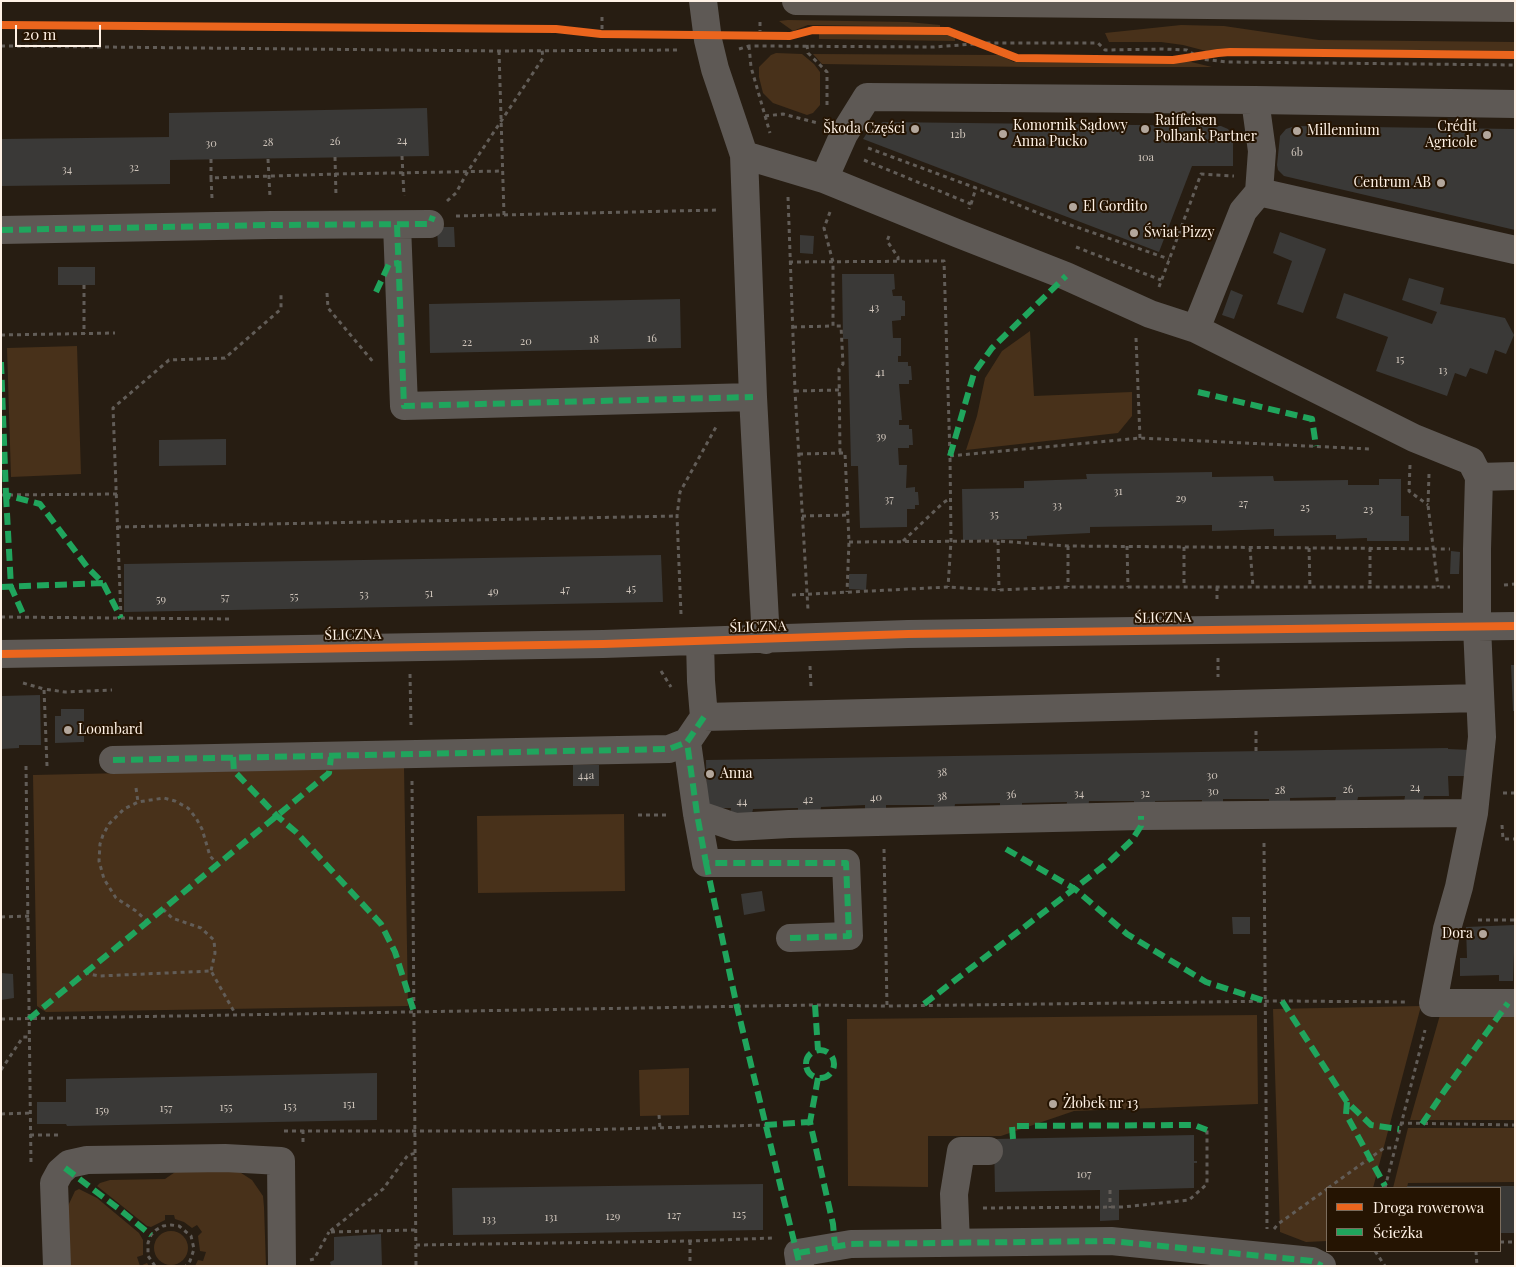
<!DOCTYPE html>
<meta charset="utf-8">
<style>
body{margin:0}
#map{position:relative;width:1516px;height:1267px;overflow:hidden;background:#271d12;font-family:"Playfair Display",serif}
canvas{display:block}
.frame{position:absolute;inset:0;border:2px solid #fff2e6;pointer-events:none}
.legend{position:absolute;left:1326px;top:1187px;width:175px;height:65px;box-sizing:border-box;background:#251402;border:1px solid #7c6d5d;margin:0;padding:6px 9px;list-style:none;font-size:15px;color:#fff2e6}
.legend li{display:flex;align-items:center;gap:10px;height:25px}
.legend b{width:25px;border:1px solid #7c6d5d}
.scale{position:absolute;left:15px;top:25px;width:86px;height:22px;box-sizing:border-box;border:2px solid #fff2e6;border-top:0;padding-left:6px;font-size:15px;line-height:18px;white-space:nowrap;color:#fff2e6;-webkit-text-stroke:4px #251402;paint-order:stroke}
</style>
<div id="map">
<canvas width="1516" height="1267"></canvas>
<div class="frame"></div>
<ul class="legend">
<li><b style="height:6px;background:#eb651d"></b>Droga rowerowa</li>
<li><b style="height:6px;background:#20a55d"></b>Ścieżka</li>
</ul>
<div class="scale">20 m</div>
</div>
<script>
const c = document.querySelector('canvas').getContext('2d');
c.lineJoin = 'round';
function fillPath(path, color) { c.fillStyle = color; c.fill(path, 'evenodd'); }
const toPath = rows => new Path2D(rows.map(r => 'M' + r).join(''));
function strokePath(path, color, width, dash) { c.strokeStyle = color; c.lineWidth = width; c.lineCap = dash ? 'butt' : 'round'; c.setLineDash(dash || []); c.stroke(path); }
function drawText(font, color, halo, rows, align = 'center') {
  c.font = font + ' "Playfair Display",serif'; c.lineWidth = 4; c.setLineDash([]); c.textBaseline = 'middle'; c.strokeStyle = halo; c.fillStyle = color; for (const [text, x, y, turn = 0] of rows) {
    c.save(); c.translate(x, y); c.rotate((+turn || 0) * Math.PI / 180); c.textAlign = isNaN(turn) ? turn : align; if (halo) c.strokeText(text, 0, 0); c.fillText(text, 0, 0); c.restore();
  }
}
fillPath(toPath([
 [788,20,908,22,940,25,940,27,808,25,793,31,779,21],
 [1181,25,1224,26,1319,40,1515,42,1515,51,1286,49,1216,50,1206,51,1183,45,1161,42,1109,42,1105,33],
 [819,32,948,34,955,37,955,41,819,39],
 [776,53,802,54,814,64,820,72,820,105,813,113,807,115,773,103,763,93,759,77,759,67,771,55],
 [813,54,999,55,1014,62,1175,63,1187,61,1212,67,1030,67,822,64],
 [1030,331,1034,396,1132,392,1132,416,1118,433,966,450,977,416,985,378,1002,351],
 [77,346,81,474,11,477,7,348],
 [404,767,408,1006,46,1012,37,1006,33,775],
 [624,814,625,891,478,893,477,816],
 [1421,1006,1373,1188,1327,1188,1327,1241,1306,1242,1280,1232,1273,1009],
 [1442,1008,1515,1008,1515,1120,1410,1120],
 [1257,1015,1258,1104,1074,1111,1001,1136,928,1136,928,1187,848,1186,847,1019],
 [689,1068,689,1115,640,1116,639,1070],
 [1408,1128,1515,1128,1515,1182,1408,1183,1407,1188,1393,1188],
 [178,1170,238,1171,252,1180,263,1196,264,1207,266,1266,195,1266,198,1260,203,1261,206,1252,200,1251,198,1236,202,1232,197,1225,192,1228,184,1222,175,1219,174,1215,165,1215,165,1220,151,1227,147,1226,97,1186,100,1183,110,1180,165,1179],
 [79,1189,97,1198,139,1233,143,1240,143,1255,137,1257,140,1266,147,1263,149,1266,69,1266,68,1206,75,1191],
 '154 1248a17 17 0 1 1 34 0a17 17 0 1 1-34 0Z'
]), '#48311a');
fillPath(toPath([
 [427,108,429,156,170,160,170,184,1,186,1,139,169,137,169,113],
 [883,122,1221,126,1228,129,1233,136,1233,166,1192,166,1159,252,863,139,869,130],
 [1295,126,1515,129,1515,230,1284,176,1278,170,1277,165,1280,136,1286,129],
 [437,227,454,227,455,247,438,247],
 [1280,232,1326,249,1303,313,1277,304,1292,261,1273,253],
 [800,235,814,236,813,254,800,253],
 [58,267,95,267,95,285,58,285],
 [842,274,894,274,895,289,892,290,893,296,902,296,902,300,905,301,905,316,901,316,901,320,892,321,893,338,901,338,901,356,898,356,898,362,908,362,908,366,911,366,912,380,909,380,909,384,899,384,902,420,899,420,899,425,909,425,909,429,912,429,913,445,909,445,909,448,898,448,899,465,907,465,906,488,915,487,915,492,918,492,919,505,915,505,915,509,907,509,907,527,860,528,858,466,851,466,848,339,843,339],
 [1409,278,1444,288,1440,304,1505,318,1514,335,1506,354,1495,350,1487,374,1470,368,1466,377,1455,373,1447,396,1376,371,1388,337,1336,318,1344,293,1432,324,1437,312,1402,300],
 [1231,290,1243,295,1234,319,1222,315],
 [680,299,681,348,430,353,429,304],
 [226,439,226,465,159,466,159,440],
 [1212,472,1212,477,1273,476,1274,481,1348,480,1348,485,1379,485,1379,479,1401,479,1401,516,1409,516,1409,541,1367,541,1367,538,1336,539,1336,535,1274,536,1274,529,1212,531,1212,525,1090,527,1090,533,1027,536,1027,539,963,540,962,489,1024,488,1024,481,1087,479,1086,474],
 [1451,551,1460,552,1459,574,1450,574],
 [661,555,663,602,124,612,124,564],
 [849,574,867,574,866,590,849,589],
 [1511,665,1515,665,1515,711,1513,711],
 [40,695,41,745,19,745,19,748,1,749,1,696],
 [61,709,84,709,84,742,55,743,55,716,61,716],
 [1448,748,1448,749,1471,750,1471,776,1448,776,1449,796,1424,796,1423,801,1404,802,1405,796,1358,797,1357,802,1335,802,1336,797,1290,798,1290,804,1269,804,1269,799,1223,799,1223,807,1201,807,1202,800,1155,801,1155,807,1134,807,1134,801,1089,801,1088,809,1066,809,1067,802,1022,803,1022,809,1000,809,1000,803,955,804,954,811,933,812,934,805,886,805,886,813,865,813,865,805,821,807,820,813,798,814,798,808,753,809,752,814,730,815,731,808,707,808,706,760],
 [573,765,599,765,599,786,573,786],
 [762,891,765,911,744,915,741,894],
 [1232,917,1250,917,1250,934,1233,934],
 [1515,925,1513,981,1499,981,1499,975,1460,976,1460,958,1467,958,1466,927],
 [1,973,13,974,14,998,1,1000],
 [377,1073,377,1120,67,1126,66,1124,37,1124,37,1102,66,1102,66,1079],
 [1194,1135,1194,1161,1197,1161,1197,1163,1194,1163,1194,1188,1119,1190,1119,1220,1100,1221,1100,1190,995,1192,994,1139],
 [763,1184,763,1230,453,1235,452,1188],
 [1407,1186,1515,1186,1515,1233,1500,1233,1500,1188,1407,1188],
 [381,1234,382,1266,331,1266,330,1262,334,1260,334,1237]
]), '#3a3937');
strokePath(toPath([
 [760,22,760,31],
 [602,29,602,13],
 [807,45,808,53,827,72,827,107],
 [1,46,499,51,681,50],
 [749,46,751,67,770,133],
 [739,49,749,46,759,46,934,47,987,43,1098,43,1105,50,1163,49,1187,50,1201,59,1227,62,1515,65],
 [499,51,504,215],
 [765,116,783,114,818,123],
 [868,148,976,188,1056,220,1169,259],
 [402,156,404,196],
 [335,157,336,196],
 [211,159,211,178],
 [268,159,270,197],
 [864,160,971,204,969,209],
 [788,197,795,391,808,610],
 [212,198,211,178,335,174,503,171],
 [447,201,456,193,468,171,543,58,542,50],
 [971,204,976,188],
 [830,212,824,228,833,262,833,326,841,326,843,364,839,369,840,453],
 [456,216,718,210],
 [889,236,887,241,898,257,898,262],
 [1076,247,1161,280],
 [789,262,944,261,950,456,951,541,948,587],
 [84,285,84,334],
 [1159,287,1201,174,1234,176],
 [327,293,328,308,374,363],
 [793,327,833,326],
 [1,335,115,333],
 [1136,338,1140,438],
 [795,391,839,390],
 [799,454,845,453,849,542,847,592],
 [950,456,1140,438,1370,449],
 [1410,465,1409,491,1428,505],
 [1429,474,1428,505,1438,587],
 [1,495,117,494],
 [802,516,848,515],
 [117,527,677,516],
 [903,541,943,503,949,499],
 [998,541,999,590],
 [849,542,998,541,1068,546,1450,549],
 [1068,546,1068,587],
 [1127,546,1128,587],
 [1184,547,1184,587],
 [1250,548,1253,587],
 [1309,548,1310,587],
 [1370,548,1370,588],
 [1504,585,1515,584],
 [1217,587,1217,602],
 [792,595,948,587,999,590,1068,587,1450,587],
 [681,614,677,516,680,492,716,427],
 [1,617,233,619],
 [121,618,113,408,169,360,225,358,281,309,281,294],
 [1218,658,1218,677],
 [810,666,811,687],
 [661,671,671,687],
 [410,674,411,725],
 [23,683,44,689],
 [1256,751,1256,730],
 [26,766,31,1165],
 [47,766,44,689,65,692,112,690],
 [412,781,416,1266],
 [136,788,138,802],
 [1503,793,1515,793],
 [638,815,668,815],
 [1502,825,1503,839,1515,839],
 [1264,843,1267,1229],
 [884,849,887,1006],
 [163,909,172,918,201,928,214,940,215,953,211,971],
 [1,917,29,916],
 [1478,920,1515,920],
 [148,922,136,911,116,898,104,879,99,861,100,844,103,835,109,824,124,809,138,802,164,798,175,801,188,808,196,818,202,829,210,856,218,865],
 [85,973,99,976,211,971,236,1015],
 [1,1019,815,1005,887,1006,1282,1001,1405,1002],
 [1,1070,23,1037,29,1037],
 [1,1114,30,1113],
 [659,1115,660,1128],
 [1400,1123,1515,1125],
 [303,1130,303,1143],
 [284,1131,542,1131,765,1125],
 [30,1135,62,1135],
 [1328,1188,1384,1148,1394,1148],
 [1385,1188,1425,1030],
 [1110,1190,1110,1208],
 [983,1208,1123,1207,1189,1200,1207,1184,1207,1130],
 [1274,1229,1278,1224,1327,1189],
 [415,1230,329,1232,383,1189,408,1155,416,1153],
 [690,1241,690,1266],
 [1500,1242,1515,1242],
 [416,1245,690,1241,774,1238],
 [1375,1251,1385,1266],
 [1476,1251,1477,1266],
 [310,1260,314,1259,329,1232],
 [155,1266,148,1256,148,1243,151,1235,156,1230,163,1226,171,1225,179,1226,191,1236,194,1249,190,1261,186,1266]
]), '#625d58', 3, [4, 4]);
strokePath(toPath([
 [703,1,708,40,715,69,744,155,753,397,766,640],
 [744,155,824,179,959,234,1066,276,1150,314,1196,329,1414,438,1471,461,1479,477,1477,549,1477,627,1482,737,1474,813,1459,887,1447,929,1433,1003,1515,1003],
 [824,179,844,134,867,97,1255,100,1515,104],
 [1259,192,1515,250],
 [397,225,404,406,753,397],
 [1,230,271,225,430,224],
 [1196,329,1243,211,1259,192,1262,151,1255,100],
 [1479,477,1515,476],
 [700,641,701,681,704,717,687,742,697,814,706,863,846,863,849,936,790,938],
 [1,654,603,644,908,634,1515,626],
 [704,717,1480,698],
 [113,760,669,749,687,742],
 [697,814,735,827,789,824,1141,816,1474,813],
 [956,1243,954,1194,961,1151,989,1151],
 [57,1266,54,1183,60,1172,69,1164,87,1160,225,1158,281,1161,282,1266],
 [800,1266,798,1253,851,1244,1111,1241,1312,1261,1322,1266]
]), '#5e5955', 28);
strokePath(toPath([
 [796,1,1515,8]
]), '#605953', 28);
strokePath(toPath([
 [397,225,404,406,753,397],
 [1,230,271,225,430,224,433,216],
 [376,292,389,264,399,263],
 [1,362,6,495,40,504,88,568,103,583,121,618],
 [1198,392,1312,419,1316,446],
 [950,456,974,373,992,348,1066,276],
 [6,495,11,587,24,616],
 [1,587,103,583],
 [704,717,687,742,697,814,706,863,846,863,849,936,790,938],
 [233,757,234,771,277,816,296,832,381,924,395,952,414,1012],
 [113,760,669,749,687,742],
 [1006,849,1075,889,1127,934,1206,982,1265,1001],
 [706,863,737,1007,800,1266],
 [1282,1001,1347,1102,1371,1125,1399,1129],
 [924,1004,1109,862,1132,840,1141,826,1141,816],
 [815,1005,818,1050],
 [29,1019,329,773,331,757],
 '806 1064a14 14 0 1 1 28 0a14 14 0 1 1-28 0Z',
 [818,1078,810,1122,833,1224,835,1246],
 [1347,1102,1346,1114,1385,1186],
 [1422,1124,1445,1090,1508,1003],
 [765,1125,810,1122],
 [1013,1139,1012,1126,1194,1125,1207,1130],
 [65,1168,119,1209,151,1235],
 [798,1253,851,1244,1111,1241,1312,1261,1322,1266]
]), '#20a55d', 6, [12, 6]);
strokePath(toPath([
 [1,25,556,29,601,34,790,36,813,30,948,31,1017,58,1173,60,1218,53,1230,52,1515,55],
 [1,654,603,644,908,634,1515,626]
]), '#eb651d', 8);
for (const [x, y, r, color] of [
 [915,129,5,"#b3a79c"],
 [1145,129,5,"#b3a79c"],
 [1297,131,5,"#b3a79c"],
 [1003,134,5,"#b3a79c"],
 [1487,135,5,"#b3a79c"],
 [1441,183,5,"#b3a79c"],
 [1073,207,5,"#b3a79c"],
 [1134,233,5,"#b3a79c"],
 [68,730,5,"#b3a79c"],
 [710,774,5,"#b3a79c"],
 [1483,934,5,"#b3a79c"],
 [1053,1104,5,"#b3a79c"]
]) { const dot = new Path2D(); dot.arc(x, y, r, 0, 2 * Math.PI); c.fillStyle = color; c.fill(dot); strokePath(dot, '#251402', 2); }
drawText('11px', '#cec4ba', null, [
 ["12b",958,135],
 ["24",402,141],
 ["26",335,142],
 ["28",268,143],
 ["30",211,144],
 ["6b",1297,153],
 ["10a",1146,158],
 ["32",134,168],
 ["34",67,170],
 ["43",874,308],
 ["16",652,339],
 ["18",594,340],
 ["20",526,342],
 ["22",467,343],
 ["15",1400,360],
 ["13",1443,371],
 ["41",880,373],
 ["39",881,437],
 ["31",1118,492],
 ["29",1181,499],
 ["37",889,500],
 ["27",1243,504],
 ["33",1057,506],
 ["25",1305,508],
 ["23",1368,510],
 ["35",994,515],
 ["45",631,589],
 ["47",565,590],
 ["49",493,592],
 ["51",429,594],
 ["53",364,595],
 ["55",294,597],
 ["57",225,598],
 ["59",161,600],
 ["38",942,773],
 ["44a",586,776],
 ["30",1212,776],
 ["24",1415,788],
 ["26",1348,790],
 ["28",1280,791],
 ["30",1213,792],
 ["34",1079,794],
 ["32",1145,794],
 ["36",1011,795],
 ["38",942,797],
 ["40",876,798],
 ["42",808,800],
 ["44",742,802],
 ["151",349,1105],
 ["153",290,1107],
 ["155",226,1108],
 ["157",166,1109],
 ["159",102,1111],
 ["107",1084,1175],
 ["125",739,1215],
 ["127",674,1216],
 ["129",613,1217],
 ["131",551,1218],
 ["133",489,1220]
]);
drawText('14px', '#fff2e6', '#251402', [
 ["Raiffeisen",1155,121],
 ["Polbank Partner",1155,137],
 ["Komornik Sądowy",1013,126],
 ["Anna Pucko",1013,142],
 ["Crédit",1477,127,"right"],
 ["Agricole",1477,143,"right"],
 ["Škoda Części",905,129,"right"],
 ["Millennium",1307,131],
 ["Centrum AB",1431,183,"right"],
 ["El Gordito",1083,207],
 ["Świat Pizzy",1144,233],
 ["Loombard",78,730],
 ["Anna",720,774],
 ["Dora",1473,934,"right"],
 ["Żłobek nr 13",1063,1104]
], 'left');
drawText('14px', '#fff2e6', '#251402', [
 ["ŚLICZNA",1163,618,-1],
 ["ŚLICZNA",758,627,-2],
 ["ŚLICZNA",353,635,-1]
]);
</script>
